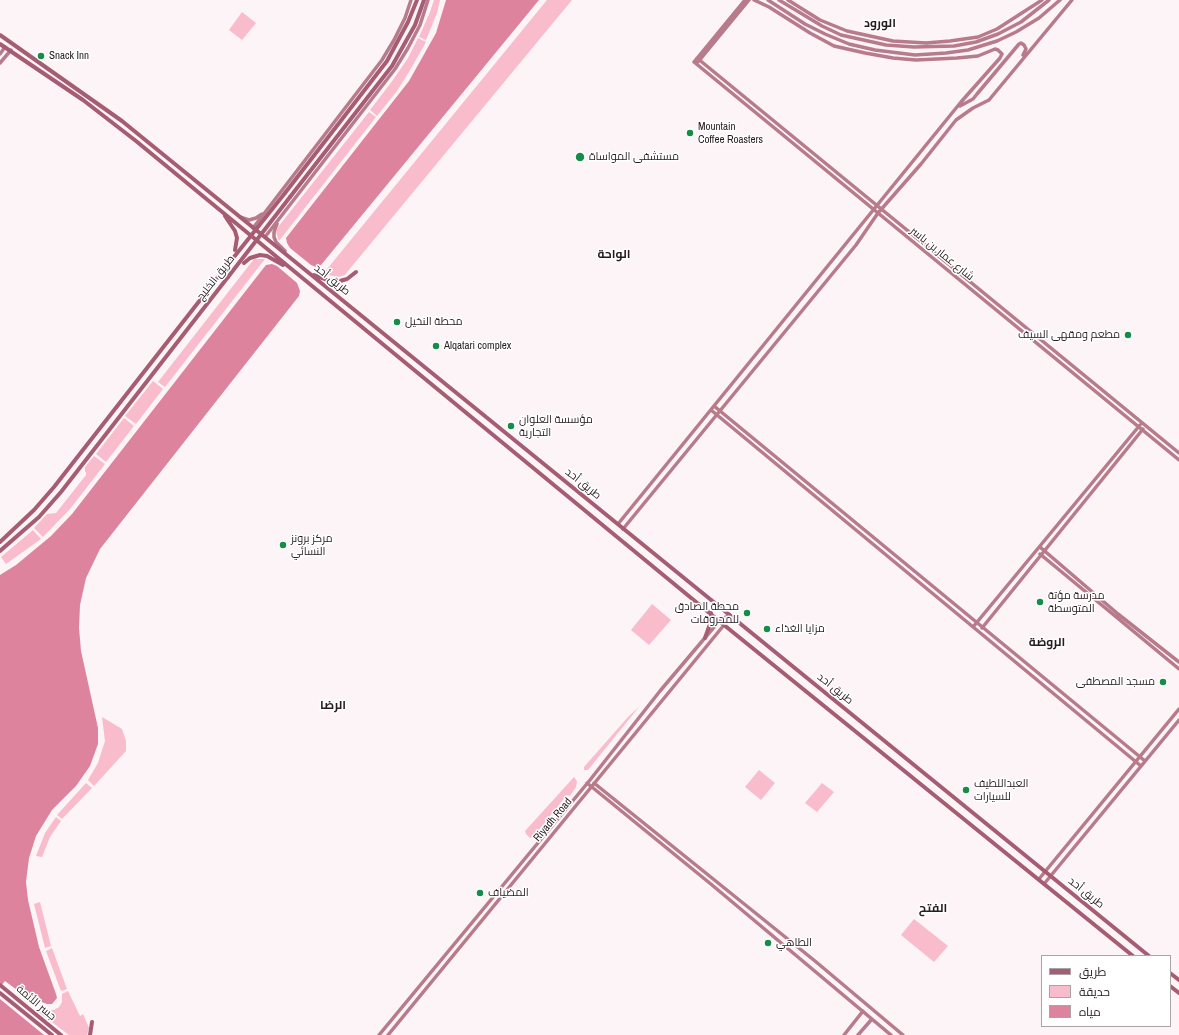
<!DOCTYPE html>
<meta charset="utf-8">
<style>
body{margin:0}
#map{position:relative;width:1179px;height:1035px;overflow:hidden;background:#fcf4f6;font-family:"Archivo Narrow",Cairo,sans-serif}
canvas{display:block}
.legend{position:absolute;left:1041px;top:955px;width:130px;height:72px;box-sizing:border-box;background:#fff;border:1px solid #a9a4a5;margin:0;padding:5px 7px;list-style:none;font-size:12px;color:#281c1f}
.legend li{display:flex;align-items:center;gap:8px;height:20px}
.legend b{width:20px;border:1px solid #a9a4a5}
</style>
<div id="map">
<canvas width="1179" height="1035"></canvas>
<ul class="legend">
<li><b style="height:5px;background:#a65d73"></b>طريق</li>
<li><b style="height:11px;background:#f9bccc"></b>حديقة</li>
<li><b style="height:11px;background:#de839d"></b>مياه</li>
</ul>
</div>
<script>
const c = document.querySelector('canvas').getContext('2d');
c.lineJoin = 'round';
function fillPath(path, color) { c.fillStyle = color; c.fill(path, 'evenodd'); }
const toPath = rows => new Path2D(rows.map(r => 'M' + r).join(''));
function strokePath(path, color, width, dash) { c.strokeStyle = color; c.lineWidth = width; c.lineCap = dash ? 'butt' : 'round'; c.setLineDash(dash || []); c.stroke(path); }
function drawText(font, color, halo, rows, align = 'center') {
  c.font = font + ' "Archivo Narrow",Cairo,sans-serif'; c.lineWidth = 3; c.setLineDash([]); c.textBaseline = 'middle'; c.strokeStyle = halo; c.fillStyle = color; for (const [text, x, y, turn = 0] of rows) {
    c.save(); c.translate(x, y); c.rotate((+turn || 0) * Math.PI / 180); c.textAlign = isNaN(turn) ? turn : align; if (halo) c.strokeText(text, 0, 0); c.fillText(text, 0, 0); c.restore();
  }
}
fillPath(toPath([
 [434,0,440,0,437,13,426,40,419,37,430,12],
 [547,0,572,0,348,271,345,275,338,277,323,274],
 [242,12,256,23,242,40,229,30],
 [418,38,426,42,409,72,397,91,377,116,370,110,393,80,408,58],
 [369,112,376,117,279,241,276,232,278,227],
 [254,259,265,259,165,387,158,382],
 [153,381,163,389,136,424,125,416],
 [124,418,134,426,106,462,96,454],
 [94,456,105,464,70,509,43,537,34,528,47,514,56,513,86,475,86,472,85,472,85,467],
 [33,530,41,539,6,564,1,557],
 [652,604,671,620,649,645,631,630],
 [639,707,588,770,584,770,584,767,628,717],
 [102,717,122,729,126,741,126,751,94,786,88,780,98,763,105,741],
 [759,770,775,783,761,800,745,787],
 [574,777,577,781,576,787,570,796,567,795,533,837,530,838,526,834,525,831],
 [86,783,92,788,62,819,57,815],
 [822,783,834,792,817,812,805,803],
 [56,817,61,821,50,837,42,857,36,856,45,833],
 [40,902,51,946,45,948,34,904],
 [914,919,948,946,934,962,901,935],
 [52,948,67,989,61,991,46,951],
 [68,991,80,1016,83,1014,89,1028,87,1035,69,1035,36,1010,39,1008,47,1010,54,1010,59,1007,62,1002,62,994]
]), '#f9bccc');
fillPath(toPath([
 [446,0,539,0,321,265,316,267,311,265,290,248,287,243,286,238,409,81,436,33],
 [272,264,277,266,297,283,300,291,299,296,100,549,86,578,80,605,79,628,81,651,98,728,98,744,90,766,76,786,52,810,36,836,29,858,26,882,28,900,39,947,56,994,57,998,52,1004,47,1004,39,1001,33,1002,5,981,0,987,0,575,16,565,51,536,72,514,262,270,266,265],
 [0,999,44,1035,0,1035]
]), '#de839d');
strokePath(toPath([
 [745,0,694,62,1179,460],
 [768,0,805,24,825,34,849,44,875,50,915,55,946,53,968,50,997,41,1016,32,1039,18,1060,0],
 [779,0,822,26,841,35,886,45,914,47,954,46,976,42,998,34,1021,22,1049,0],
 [788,0,820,20,847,31,893,41,926,43,950,41,978,37,997,29,1042,0],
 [0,54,5,47],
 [697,58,1179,453],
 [698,62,749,0],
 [0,63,11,50],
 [960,106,973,99,977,94,1019,44,1021,43,1024,45,1026,49,1023,55],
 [240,217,249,220,256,218,262,214],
 [277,224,274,232,274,237,276,242,285,251],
 [253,228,382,60,394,40,405,18,411,0],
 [265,237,395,69,408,48,420,25,428,0],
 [714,406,1145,761],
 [711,410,1141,766],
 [618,524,961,102,1000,58,1002,54,998,50,995,49,978,56,957,58,916,60,893,58,865,53,834,46,810,33,769,7,754,0],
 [623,529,856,245,878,213,921,164,956,120,973,108,989,100,1072,0],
 [1040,547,1118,614,1179,662],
 [1040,554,1179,669],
 [973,627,1140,425],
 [982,628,1143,429],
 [587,783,712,885,891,1035],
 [594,783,815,961,903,1035],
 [1039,879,1179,709],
 [1044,884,1179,720],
 [379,1035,590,780,660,691,720,620,730,615],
 [388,1035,724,625,729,616],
 [844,1035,863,1011],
 [858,1035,872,1019]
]), '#b77b8b', 3.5);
strokePath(toPath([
 [0,35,122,121,1149,956],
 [0,44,83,100,136,141,724,625,1133,956],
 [285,193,387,61,408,22,417,0],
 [290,197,392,66,415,25,424,0],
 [225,216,235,231,237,238,235,250],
 [244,263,250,258,260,255,267,256,283,265],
 [314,275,327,280,340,281,347,279,356,272],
 [0,542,34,510,54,487,222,272],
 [0,551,39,517,61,492,228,277],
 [705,638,710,624,711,613],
 [1170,973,1179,980],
 [0,985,61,1035],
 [1170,986,1179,993],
 [0,993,52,1035],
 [90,1035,92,1022]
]), '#a65d73', 4);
strokePath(toPath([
 [222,272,285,193],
 [228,277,290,197]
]), '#a65d73', 4);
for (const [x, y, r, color] of [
 [41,56,4,"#158d49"],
 [690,133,4,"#158d49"],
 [580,157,5,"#158d49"],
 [397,322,4,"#158d49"],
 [1128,335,4,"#158d49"],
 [436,346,4,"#158d49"],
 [511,426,4,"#158d49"],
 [283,545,4,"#158d49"],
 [1040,602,4,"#158d49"],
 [747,613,4,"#158d49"],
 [767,629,4,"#158d49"],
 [1163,682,4,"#158d49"],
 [966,790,4,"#158d49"],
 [480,893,4,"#158d49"],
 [768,943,4,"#158d49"]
]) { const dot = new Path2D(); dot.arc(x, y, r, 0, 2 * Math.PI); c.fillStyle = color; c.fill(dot); strokePath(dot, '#fff', 1.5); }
drawText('11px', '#281c1f', '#fff', [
 ["Snack Inn",49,56],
 ["Mountain",698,127],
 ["Coffee Roasters",698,140],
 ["مستشفى المواساة",589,157],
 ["محطة النخيل",405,322],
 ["مطعم ومقهى السيف",1120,335,"right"],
 ["Alqatari complex",444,346],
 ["مؤسسة العلوان",519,420],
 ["التجارية",519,433],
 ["مركز برونز",291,539],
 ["النسائي",291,552],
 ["مدرسة مؤتة",1048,596],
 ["المتوسطة",1048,609],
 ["محطة الصادق",739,607,"right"],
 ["للمحروقات",739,620,"right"],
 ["مزايا الغذاء",775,629],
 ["مسجد المصطفى",1155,682,"right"],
 ["العبداللطيف",974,784],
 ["للسيارات",974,797],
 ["المضياف",488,893],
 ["الطاهي",776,943]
], 'left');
drawText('11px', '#281c1f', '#fff', [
 ["شارع عمار بن ياسر",942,254,39],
 ["طريق الخليج",216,278,-52],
 ["طريق أحد",332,280,39],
 ["طريق أحد",583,484,39],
 ["طريق أحد",835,689,39],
 ["Riyadh Road",553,820,-50],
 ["طريق أحد",1086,893,39],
 ["جسر الأئمة",36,1003,40]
]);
drawText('bold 12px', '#281c1f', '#fff', [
 ["الورود",880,24],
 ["الواحة",614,255],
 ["الروضة",1047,643],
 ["الرضا",333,706],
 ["الفتح",933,909]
]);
</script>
